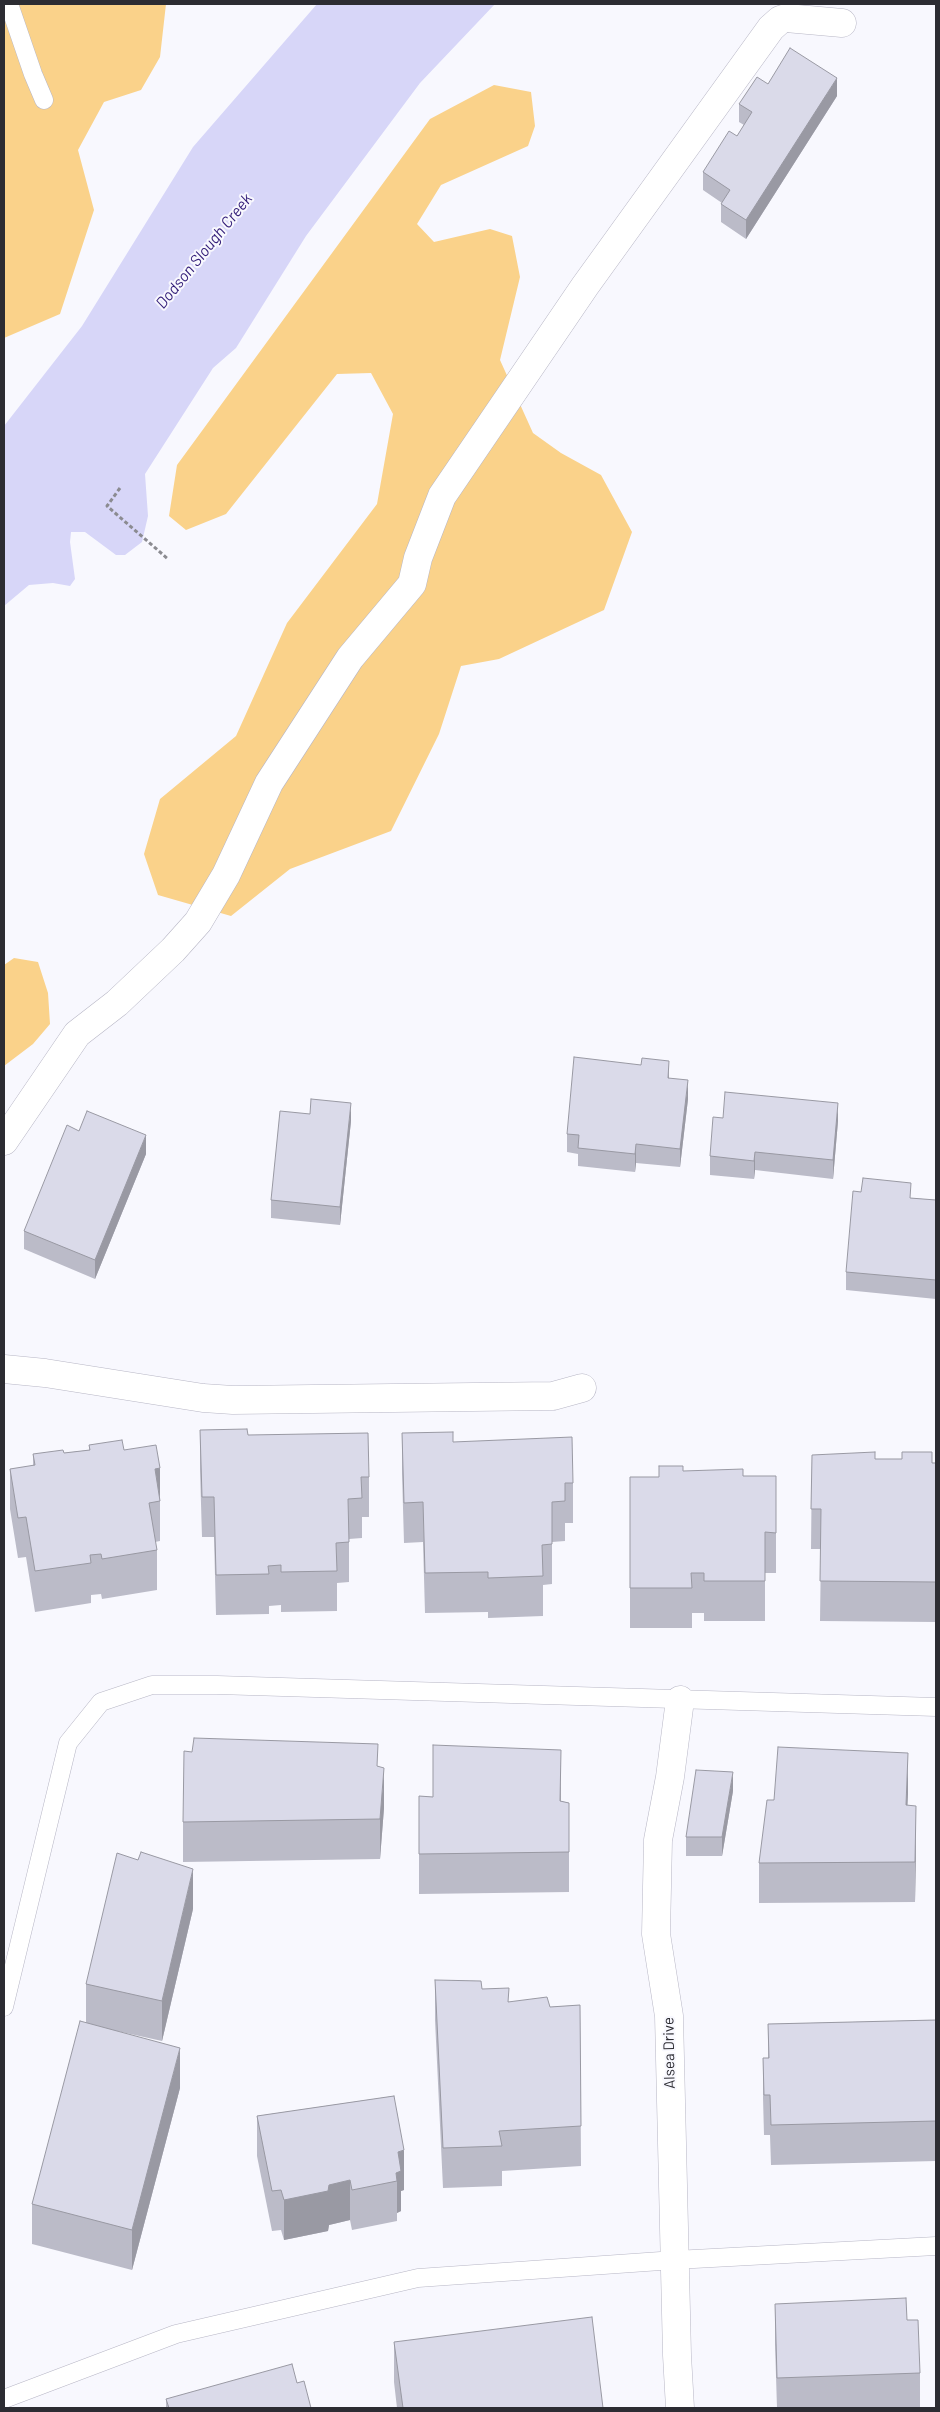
<!DOCTYPE html>
<style>
body{margin:0}
#map{position:relative;width:940px;height:2412px;overflow:hidden;background:#f8f8fe;font-family:Barlow,sans-serif}
canvas{display:block}
.frame{position:absolute;inset:0;border:5px solid #2c2c32;pointer-events:none}
</style>
<div id="map">
<canvas width="940" height="2412"></canvas>
<div class="frame"></div>
</div>
<script>
const c = document.querySelector('canvas').getContext('2d');
c.lineJoin = 'round';
function fillPath(path, color) { c.fillStyle = color; c.fill(path, 'evenodd'); }
const toPath = rows => new Path2D(rows.map(r => 'M' + r).join(''));
function strokePath(path, color, width, dash) { c.strokeStyle = color; c.lineWidth = width; c.lineCap = dash ? 'butt' : 'round'; c.setLineDash(dash || []); c.stroke(path); }
function drawText(font, color, halo, rows, align = 'center') {
  c.font = font + ' Barlow,sans-serif'; c.lineWidth = 4; c.setLineDash([]); c.textBaseline = 'middle'; c.strokeStyle = halo; c.fillStyle = color; for (const [text, x, y, turn = 0] of rows) {
    c.save(); c.translate(x, y); c.rotate((+turn || 0) * Math.PI / 180); c.textAlign = isNaN(turn) ? turn : align; if (halo) c.strokeText(text, 0, 0); c.fillText(text, 0, 0); c.restore();
  }
}
fillPath(toPath([
 [4,4,166,4,160,57,141,90,104,102,78,150,94,210,60,314,4,338],
 [494,85,531,92,535,126,528,146,441,185,417,224,434,242,490,229,512,236,520,277,500,360,533,433,561,453,601,475,632,532,604,610,499,659,461,666,439,734,391,831,290,869,231,916,158,895,144,854,160,799,236,736,287,623,377,504,393,414,371,373,337,374,226,514,186,530,169,516,177,465,430,119],
 [14,958,38,962,48,993,50,1024,33,1044,4,1066,4,965]
]), '#fad28a');
fillPath(toPath([
 [317,4,495,4,420,83,306,236,236,348,213,368,145,474,148,516,142,542,125,555,116,555,85,532,71,532,70,542,75,579,70,586,53,583,29,585,4,606,4,426,82,326,193,147]
]), '#d7d6f8');
const lane = toPath([
 [9,4,33,74,44,100],
 [4,2007,68,1743,101,1702,152,1685,217,1685,936,1707],
 [4,2399,176,2334,418,2278,675,2260,936,2246]
]);
const street = toPath([
 [4,1141,77,1034,117,1003,173,950,198,922,226,875,269,783,350,658,412,584,418,558,442,496,585,286,771,28,780,20,786,18,842,23],
 [4,1369,45,1373,203,1398,233,1400,553,1396,582,1388],
 [680,1700,670,1777,658,1840,656,1934,669,2016,677,2355,680,2408]
]);
strokePath(lane, '#b7b6c5', 19);
strokePath(street, '#b7b6c5', 29);
strokePath(toPath([
 [120,488,107,506,168,559]
]), '#8b8b91', 3, [4, 2.5]);
strokePath(lane, '#fff', 18);
strokePath(street, '#fff', 28);
fillPath(toPath([
 [768,84,837,96,746,239,721,222,721,204,722,203,703,190,703,172,737,136,744,125,739,122,739,104],
 [669,1078,688,1099,680,1167,636,1163,635,1172,578,1166,578,1154,567,1152,567,1134],
 [723,1118,838,1121,833,1179,755,1170,754,1179,710,1175,710,1156],
 [351,1121,340,1225,271,1218,271,1200],
 [79,1131,146,1154,95,1279,24,1249,24,1231],
 [911,1198,936,1200,936,1299,846,1290,846,1272],
 [200,1430,248,1435,369,1477,369,1517,362,1517,362,1538,349,1539,349,1582,337,1583,337,1611,281,1612,281,1605,269,1606,269,1614,216,1615,214,1537,202,1537,200,1470],
 [402,1433,453,1442,573,1483,573,1523,565,1523,565,1541,552,1542,552,1584,543,1585,543,1616,488,1618,488,1612,425,1613,423,1542,404,1543,402,1473],
 [89,1445,124,1450,160,1468,160,1541,155,1542,157,1550,157,1590,102,1599,101,1594,91,1595,91,1603,35,1612,26,1557,18,1558,10,1509,10,1469,33,1466,33,1454,64,1453,89,1450],
 [812,1455,936,1463,936,1622,820,1621,821,1549,811,1549],
 [683,1471,743,1476,776,1476,776,1573,765,1573,765,1621,704,1621,704,1613,692,1613,692,1628,630,1628,630,1477,659,1477],
 [433,1745,561,1801,569,1803,569,1892,419,1894,419,1796,433,1797],
 [378,1766,384,1808,380,1859,183,1862,183,1822],
 [733,1791,722,1856,686,1856,686,1837],
 [908,1793,907,1805,916,1846,915,1902,759,1903,759,1863],
 [193,1909,162,2041,117,2031,180,2088,132,2270,32,2244,32,2204,86,2022,86,1984],
 [435,1980,482,1989,509,2002,550,2007,580,2005,581,2166,502,2171,502,2186,443,2188,435,2020],
 [936,2020,936,2161,771,2165,770,2135,764,2135,763,2098,763,2058,768,2058,768,2024],
 [394,2096,404,2190,401,2191,401,2211,397,2213,397,2221,352,2230,350,2220,329,2225,328,2231,284,2240,281,2230,272,2231,257,2156,257,2116],
 [775,2304,907,2320,920,2373,920,2408,777,2408,775,2344],
 [394,2342,603,2408,397,2408,394,2382],
 [297,2383,311,2408,166,2408,166,2399]
]), '#bbbbc8');
fillPath(toPath([
 [837,78,837,96,746,239,746,220],
 [669,1061,669,1080,668,1078],
 [688,1080,688,1099,680,1167,680,1149],
 [351,1103,351,1121,340,1225,340,1207],
 [838,1103,838,1121,833,1179,833,1160],
 [146,1135,146,1154,95,1279,95,1260],
 [636,1144,636,1163,635,1172,635,1154],
 [755,1152,755,1170,754,1179,754,1161],
 [160,1468,160,1508,160,1501,155,1469],
 [561,1750,561,1790,560,1841,560,1801],
 [908,1753,908,1793,906,1845,906,1805],
 [384,1768,384,1808,380,1859,380,1819],
 [733,1772,733,1791,722,1856,722,1837],
 [916,1806,916,1846,915,1902,915,1862],
 [193,1869,193,1909,162,2041,162,2001],
 [180,2048,180,2088,132,2270,132,2230],
 [404,2150,404,2190,401,2191,401,2211,397,2213,397,2181,396,2173,398,2152],
 [350,2180,350,2220,329,2225,328,2231,284,2240,284,2200,329,2185]
]), '#9999a3');
const building = toPath([
 [790,48,837,78,746,220,721,204,730,190,703,172,729,131,737,136,752,112,739,104,757,77,768,84,790,48],
 [574,1057,641,1065,642,1058,669,1061,668,1078,688,1080,680,1149,636,1144,635,1154,578,1148,579,1135,567,1134,574,1057],
 [725,1092,838,1103,833,1160,755,1152,754,1161,710,1156,713,1117,723,1118,725,1092],
 [311,1099,351,1103,340,1207,271,1200,280,1111,310,1114,311,1099],
 [87,1111,146,1135,95,1260,24,1231,67,1125,79,1131,87,1111],
 [863,1178,911,1183,910,1198,936,1200,936,1280,846,1272,853,1191,861,1192,863,1178],
 [247,1429,248,1435,368,1433,369,1477,361,1477,362,1498,348,1499,349,1542,336,1543,337,1571,281,1572,281,1565,268,1566,269,1574,216,1575,214,1497,202,1497,200,1430,247,1429],
 [453,1432,453,1442,572,1437,573,1483,565,1483,565,1501,552,1502,552,1544,542,1545,543,1576,488,1578,488,1572,425,1573,423,1502,404,1503,402,1433,453,1432],
 [122,1440,124,1450,156,1445,160,1468,155,1469,160,1501,149,1503,157,1550,102,1559,101,1554,90,1555,91,1563,35,1571,26,1517,18,1518,10,1469,35,1465,33,1454,63,1450,64,1453,90,1450,89,1445,122,1440],
 [875,1452,875,1459,902,1459,902,1452,932,1452,932,1463,936,1463,936,1582,820,1581,821,1509,811,1509,812,1455,875,1452],
 [659,1466,683,1466,683,1471,743,1469,743,1476,776,1476,776,1533,765,1532,765,1581,704,1581,704,1573,691,1573,692,1588,630,1588,630,1477,659,1477,659,1466],
 [194,1738,378,1744,377,1766,384,1768,380,1819,183,1822,184,1751,192,1752,194,1738],
 [433,1745,561,1750,560,1801,569,1803,569,1852,419,1854,419,1796,433,1797,433,1745],
 [778,1747,908,1753,906,1805,916,1806,915,1862,759,1863,767,1800,774,1800,778,1747],
 [696,1770,733,1772,722,1837,686,1837,696,1770],
 [141,1852,193,1869,162,2001,86,1984,117,1853,138,1860,141,1852],
 [435,1980,481,1981,482,1989,509,1988,508,2002,547,1997,550,2007,580,2005,581,2126,499,2131,502,2146,443,2148,435,1980],
 [936,2020,936,2121,771,2125,770,2095,764,2095,763,2058,769,2058,768,2024,936,2020],
 [80,2021,180,2048,132,2230,32,2204,80,2021],
 [394,2096,404,2150,398,2152,401,2171,396,2173,397,2181,352,2190,350,2180,329,2185,328,2191,284,2200,281,2190,272,2191,257,2116,394,2096],
 [906,2298,907,2320,918,2320,920,2373,777,2378,775,2304,906,2298],
 [592,2317,603,2408,403,2408,394,2342,592,2317],
 [292,2364,297,2383,304,2381,311,2408,169,2408,166,2399,292,2364]
]);
fillPath(building, '#dadae9');
strokePath(building, '#9999a3', 1);
drawText('15px', '#2c2c32', '#f8f8fe', [
 ["Alsea Drive",669,2053,-91]
]);
drawText('italic 16px', '#36217b', '#f8f8fe', [
 ["Dodson Slough Creek",204,251,-51]
]);
</script>
